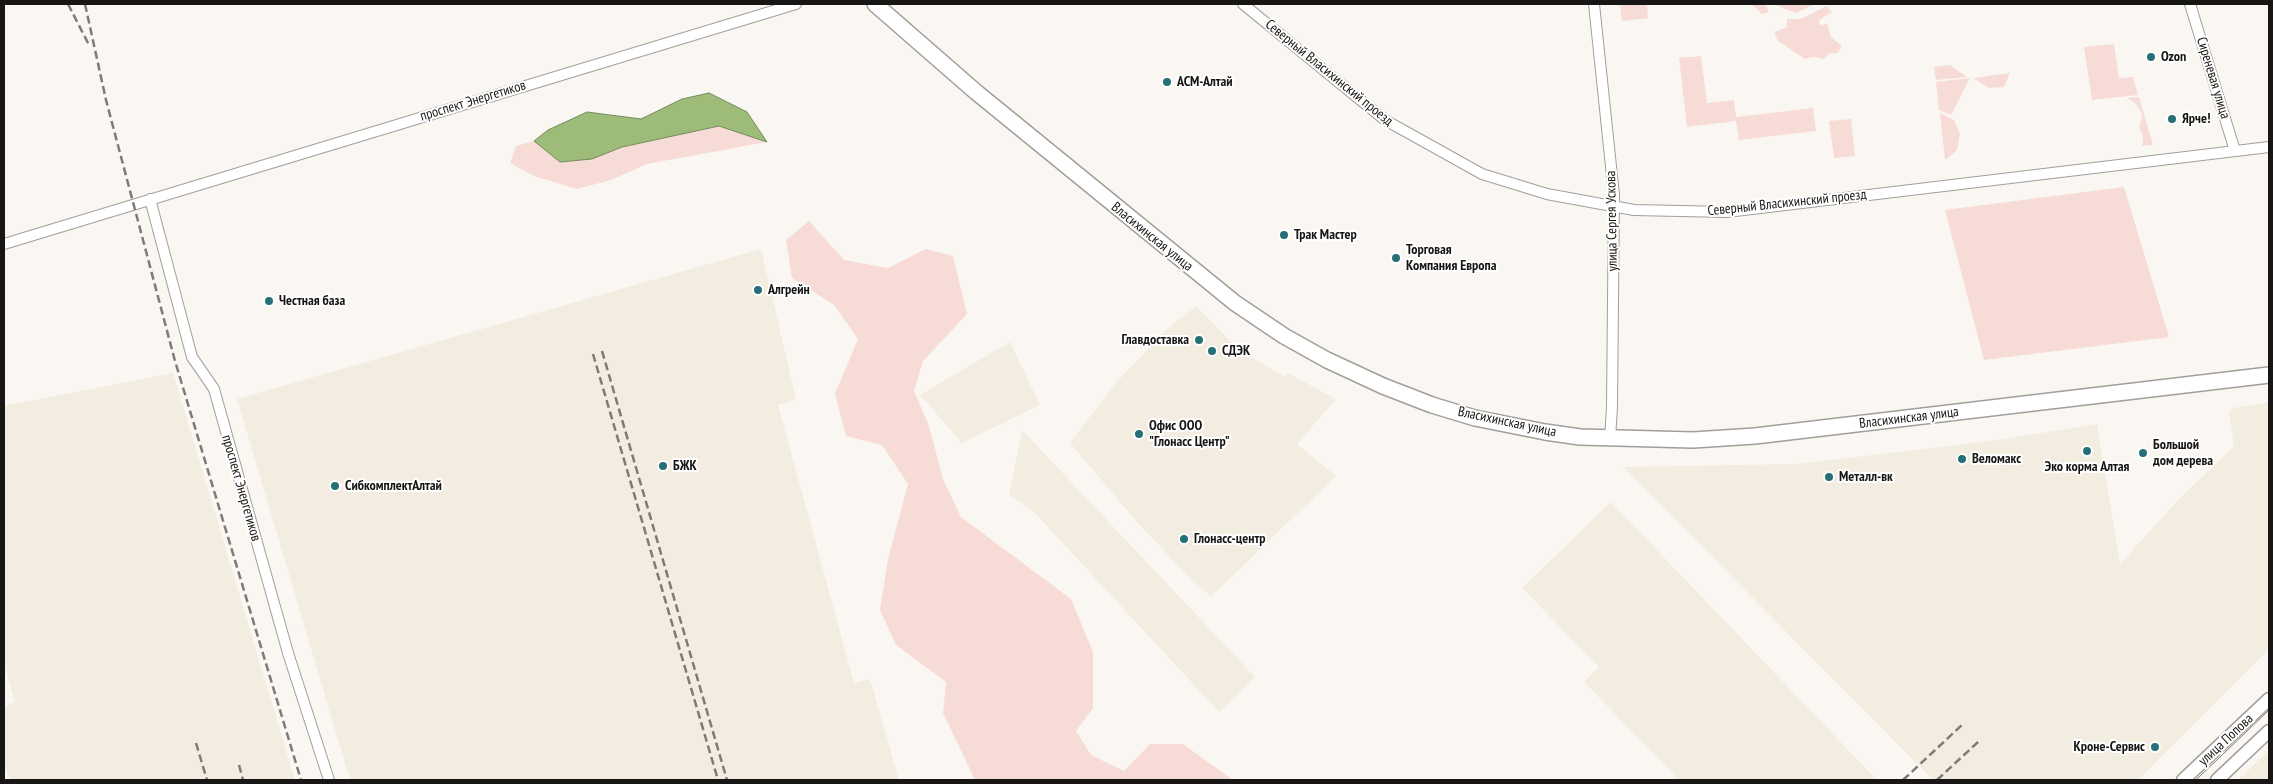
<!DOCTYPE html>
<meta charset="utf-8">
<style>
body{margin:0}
#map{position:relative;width:2273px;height:784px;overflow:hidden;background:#faf7f2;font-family:"PT Sans Narrow",sans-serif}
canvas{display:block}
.frame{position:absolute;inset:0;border:5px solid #171614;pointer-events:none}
</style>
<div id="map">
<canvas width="2273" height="784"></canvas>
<div class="frame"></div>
</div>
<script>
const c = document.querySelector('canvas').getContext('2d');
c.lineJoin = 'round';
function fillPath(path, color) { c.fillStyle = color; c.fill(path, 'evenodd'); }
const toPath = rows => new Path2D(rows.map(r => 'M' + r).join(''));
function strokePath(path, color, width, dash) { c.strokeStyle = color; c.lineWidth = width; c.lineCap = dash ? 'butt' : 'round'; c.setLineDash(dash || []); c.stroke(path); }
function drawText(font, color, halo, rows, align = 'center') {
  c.font = font + ' "PT Sans Narrow",sans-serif'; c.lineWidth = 4; c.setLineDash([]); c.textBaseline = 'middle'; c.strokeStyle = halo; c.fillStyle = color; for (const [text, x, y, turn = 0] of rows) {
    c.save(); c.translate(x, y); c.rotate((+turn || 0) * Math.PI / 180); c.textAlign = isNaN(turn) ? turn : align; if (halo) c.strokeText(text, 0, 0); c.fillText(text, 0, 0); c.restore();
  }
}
fillPath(toPath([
 [761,249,796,399,778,405,854,683,870,679,899,780,350,780,237,399],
 [1196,306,1239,350,1285,377,1288,373,1336,399,1297,444,1336,476,1211,597,1188,576,1137,522,1070,443,1113,386,1168,328],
 [1010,342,1040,405,962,443,920,395],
 [173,373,295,780,10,780,4,763,4,707,15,702,4,663,4,406],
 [2269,402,2269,649,2138,780,1933,780,1623,467,1797,464,1998,440,2097,424,2120,564,2177,501,2234,446,2229,412,2233,408],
 [1022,430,1255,677,1219,712,1033,511,1009,495],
 [1611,502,1877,780,1679,780,1584,682,1599,667,1522,588],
 [2269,750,2269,780,2238,780]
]), '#f3ece0');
fillPath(toPath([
 [1620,4,1647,4,1648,18,1622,21],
 [1751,4,1765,4,1769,12,1762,14],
 [1773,4,1815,4,1796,13],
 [1827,6,1832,12,1819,20,1820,25,1827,24,1831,37,1842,46,1837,53,1830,53,1824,59,1813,57,1805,59,1778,41,1774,32,1787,27,1787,19,1801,19],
 [2114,44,2119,78,2133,77,2138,95,2092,100,2084,47],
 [1701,56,1707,103,1734,100,1736,117,1813,108,1816,131,1739,140,1736,121,1687,127,1679,58],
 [1950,65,1967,77,1936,80,1934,67],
 [2010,73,2004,87,1989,88,1973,78],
 [1970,78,1951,115,1939,110,1936,82],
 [2139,97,2153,145,2142,146,2143,136,2139,128,2142,117,2141,112,2134,102,2127,98],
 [1940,113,1954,120,1960,134,1957,150,1945,160],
 [1851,119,1855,156,1834,158,1829,121],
 [719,126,767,142,647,164,611,180,577,189,534,176,510,163,516,146,534,141,560,162,592,159,622,147],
 [2124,187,2169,337,1984,360,1945,210],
 [809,221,844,260,888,268,926,249,953,256,967,314,923,361,914,391,929,426,943,479,961,517,1071,599,1093,652,1093,708,1076,731,1091,755,1124,771,1150,744,1183,744,1233,780,975,780,943,713,946,682,896,645,880,610,888,559,908,484,882,445,846,436,835,394,858,339,834,305,792,278,786,240]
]), '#f7dbd7');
const water = toPath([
 [709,93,747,112,767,142,719,126,622,147,592,159,560,162,534,141,548,130,587,112,641,119,682,99,709,93]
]);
fillPath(water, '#9dbb79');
strokePath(water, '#758a5b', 1);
const minor = toPath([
 [1243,4,1385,120,1482,174,1547,194,1634,210,1727,212,2269,147],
 [1594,4,1614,195,1612,407,1610,439],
 [2190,4,2235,151],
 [150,199,192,357,214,389,288,653,329,780],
 [4,244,796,4]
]);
const major = toPath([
 [2183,780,2269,699],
 [2217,780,2269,731]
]);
const highway = toPath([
 [875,4,976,92,1235,303,1284,336,1327,360,1383,386,1432,405,1475,418,1545,432,1580,437,1693,440,1755,436,2269,375]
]);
strokePath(minor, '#a29f9a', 12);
strokePath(major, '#a29f9a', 15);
strokePath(highway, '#a29f9a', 18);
strokePath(minor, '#fff', 10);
strokePath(major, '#fff', 12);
strokePath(highway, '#fff', 15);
strokePath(toPath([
 [2196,780,2269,710]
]), '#7d7b78', 1);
strokePath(toPath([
 [68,4,89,45],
 [85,4,106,100,175,361,301,780],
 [602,351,727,780],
 [593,354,718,780],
 [196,743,207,780],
 [239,765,243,780],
 [607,779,607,780],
 [1903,780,1963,724],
 [1937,780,1978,742]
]), '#7d7b78', 2.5, [8, 4]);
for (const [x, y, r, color] of [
 [2151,57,5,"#256f76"],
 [1167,82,5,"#256f76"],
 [2172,119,5,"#256f76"],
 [1284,235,5,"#256f76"],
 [1396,258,5,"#256f76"],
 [758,290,5,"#256f76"],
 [269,301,5,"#256f76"],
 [1199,340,5,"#256f76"],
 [1212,351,5,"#256f76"],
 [1139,434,5,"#256f76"],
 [2087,451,5,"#256f76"],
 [2143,453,5,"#256f76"],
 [1962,459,5,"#256f76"],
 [663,466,5,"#256f76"],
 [1829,477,5,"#256f76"],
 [335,486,5,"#256f76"],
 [1184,539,5,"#256f76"],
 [2155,747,5,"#256f76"]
]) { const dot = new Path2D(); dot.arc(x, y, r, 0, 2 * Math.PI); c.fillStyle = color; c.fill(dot); strokePath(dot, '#fff', 2); }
drawText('bold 14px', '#171614', '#fff', [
 ["Ozon",2161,57],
 ["АСМ-Алтай",1177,82],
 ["Ярче!",2182,119],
 ["Трак Мастер",1294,235],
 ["Торговая",1406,250],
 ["Компания Европа",1406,266],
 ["Алгрейн",768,290],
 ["Честная база",279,301],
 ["Главдоставка",1189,340,"right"],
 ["СДЭК",1222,351],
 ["Офис ООО",1149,426],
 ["\"Глонасс Центр\"",1149,442],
 ["Большой",2153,445],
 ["дом дерева",2153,461],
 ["Веломакс",1972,459],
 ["БЖК",673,466],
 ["Эко корма Алтая",2087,467,"center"],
 ["Металл-вк",1839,477],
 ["СибкомплектАлтай",345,486],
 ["Глонасс-центр",1194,539],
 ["Кроне-Сервис",2145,747,"right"]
], 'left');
drawText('14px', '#171614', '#fff', [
 ["Северный Власихинский проезд",1329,73,39],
 ["Сиреневая улица",2213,78,73],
 ["проспект Энергетиков",473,101,-17],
 ["Северный Власихинский проезд",1787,203,-6],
 ["улица Сергея Ускова",1612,221,-91],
 ["Власихинская улица",1152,237,39],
 ["Власихинская улица",1909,418,-7],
 ["Власихинская улица",1507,422,12],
 ["проспект Энергетиков",241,488,74],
 ["улица Попова",2226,740,-43]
]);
</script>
